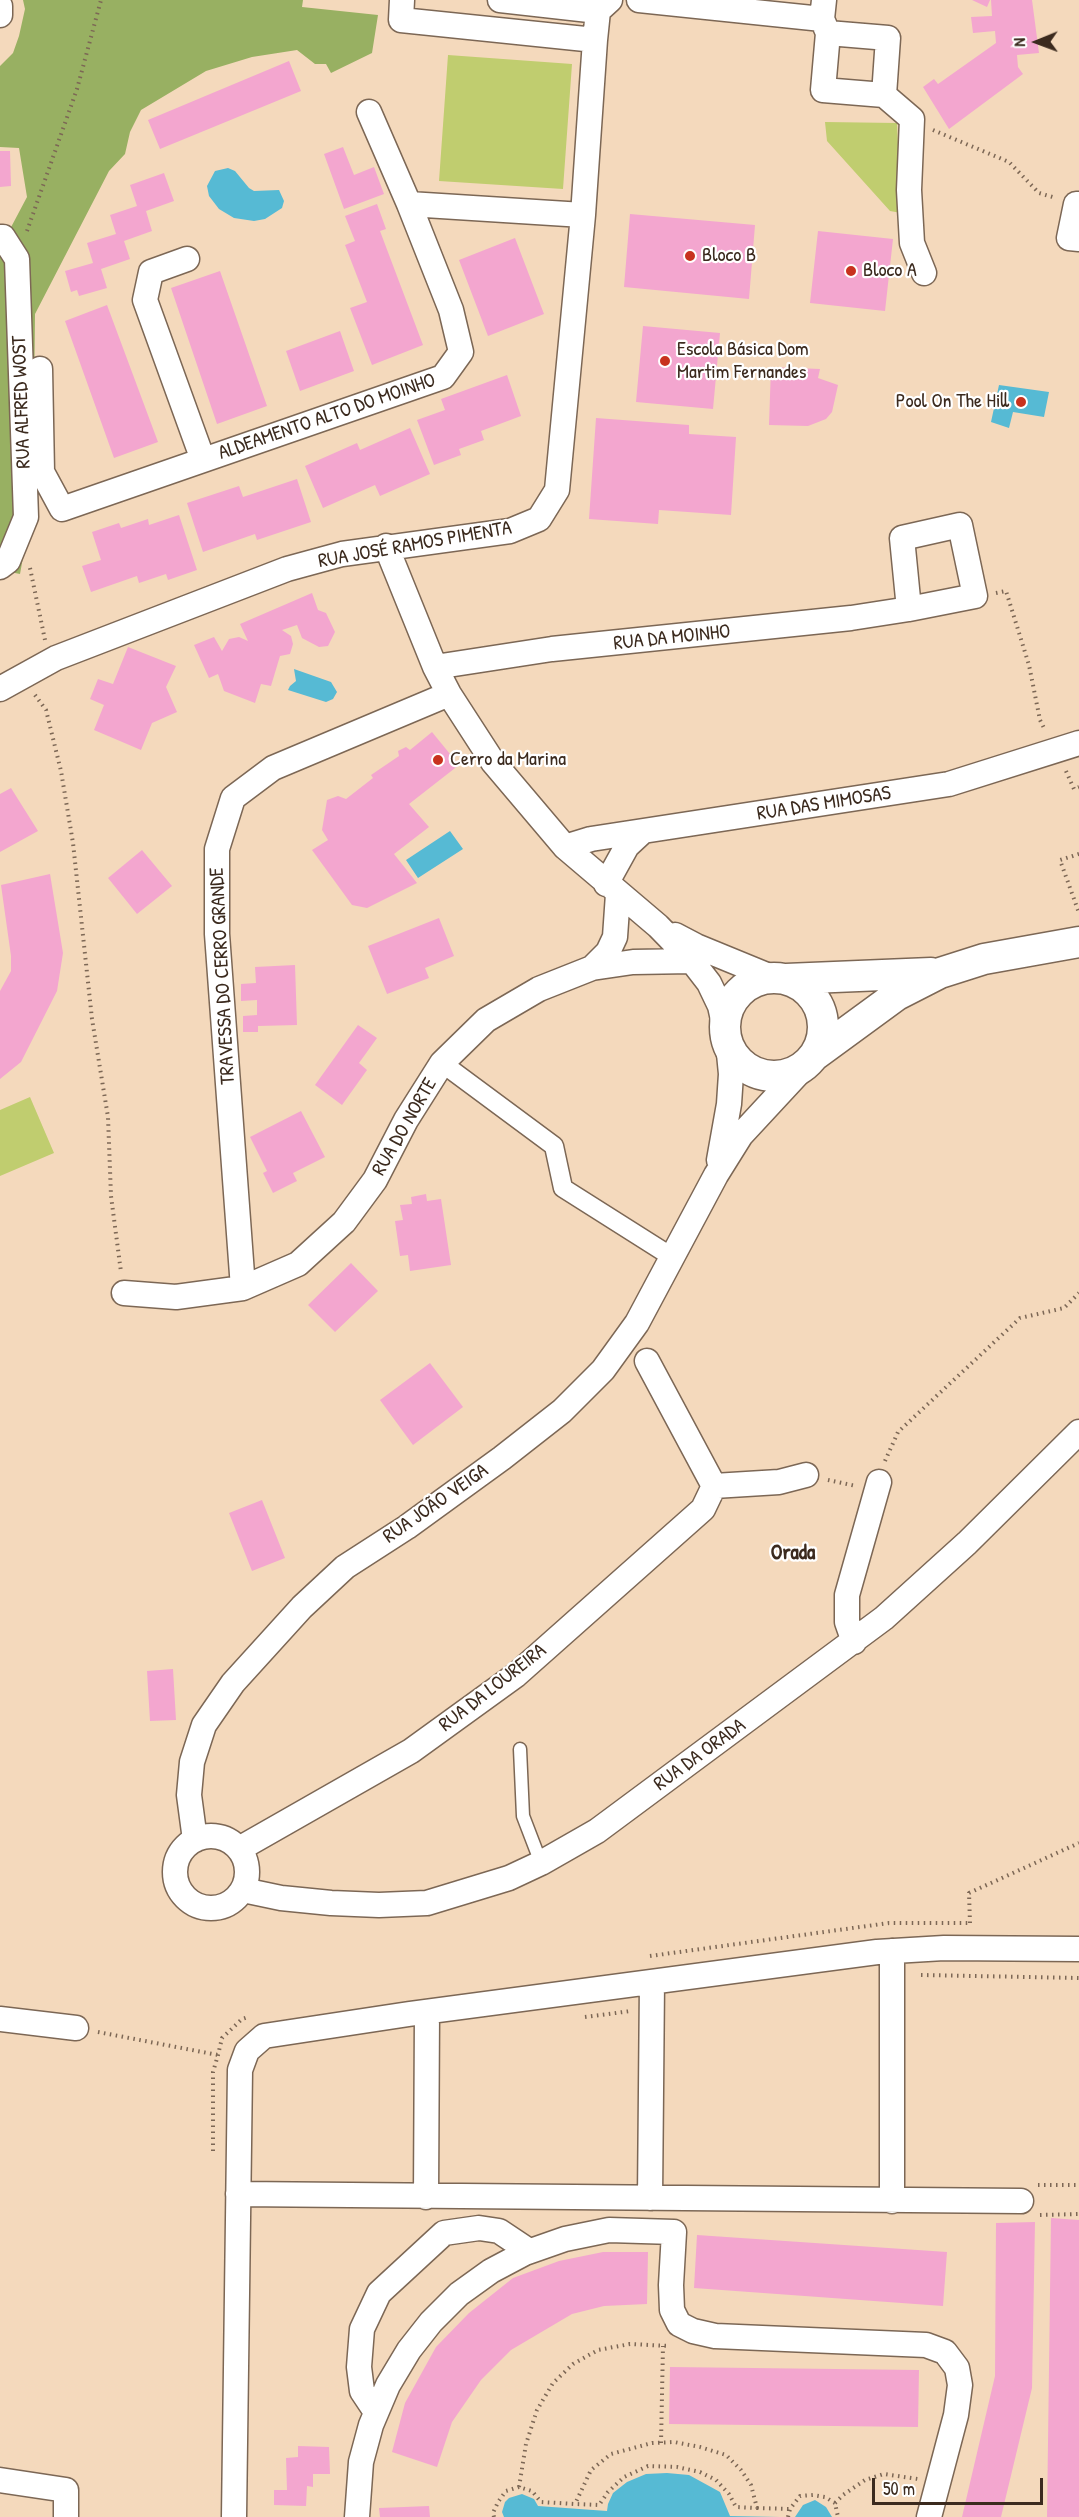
<!DOCTYPE html>
<meta charset="utf-8">
<style>
body{margin:0}
#map{position:relative;width:1079px;height:2517px;overflow:hidden;background:#f4d9bc;font-family:"Patrick Hand",sans-serif}
canvas{display:block}
.north{position:absolute;left:1007px;top:12px;width:60px;height:60px;-webkit-text-stroke:4px #fff;paint-order:stroke;rotate:269deg;font-size:16px;font-weight:700;line-height:24px;text-align:center;color:#3b2a1e}
.north::after{content:'';display:block;margin:auto;width:21px;height:27px;background:#3b2a1e;clip-path:polygon(50% 0,100% 100%,50% 72%,0 100%)}
.scale{position:absolute;left:872px;top:2478px;width:171px;height:27px;box-sizing:border-box;border:3px solid #3b2a1e;border-top:0;padding-left:8px;font-size:18px;line-height:21px;white-space:nowrap;color:#3b2a1e;-webkit-text-stroke:4px #fff;paint-order:stroke}
</style>
<div id="map">
<canvas width="1079" height="2517"></canvas>
<div class="north">N</div>
<div class="scale">50 m</div>
</div>
<script>
const c = document.querySelector('canvas').getContext('2d');
c.lineJoin = 'round';
function fillPath(path, color) { c.fillStyle = color; c.fill(path, 'evenodd'); }
const toPath = rows => new Path2D(rows.map(r => 'M' + r).join(''));
function strokePath(path, color, width, dash) { c.strokeStyle = color; c.lineWidth = width; c.lineCap = dash ? 'butt' : 'round'; c.setLineDash(dash || []); c.stroke(path); }
function drawText(font, color, halo, rows, align = 'center') {
  c.font = font + ' "Patrick Hand",sans-serif'; c.lineWidth = 4.5; c.setLineDash([]); c.textBaseline = 'middle'; c.strokeStyle = halo; c.fillStyle = color; for (const [text, x, y, turn = 0] of rows) {
    c.save(); c.translate(x, y); c.rotate((+turn || 0) * Math.PI / 180); c.textAlign = isNaN(turn) ? turn : align; if (halo) c.strokeText(text, 0, 0); c.fillText(text, 0, 0); c.restore();
  }
}
fillPath(toPath([
 [448,55,572,64,563,189,439,181],
 [825,122,897,123,901,213,890,211,827,141],
 [30,1097,54,1153,0,1176,0,1110]
]), '#c0cd6f');
fillPath(toPath([
 [23,0,303,0,302,7,378,15,372,53,331,73,326,64,315,64,297,50,252,57,206,71,141,110,130,132,125,154,109,171,35,314,33,502,20,574,0,570,0,248,27,197,19,148,0,147,0,66,13,53,19,36,25,9]
]), '#98b062');
fillPath(toPath([
 [228,168,235,171,249,188,254,191,279,190,284,201,282,208,265,219,254,221,234,218,219,209,209,196,207,186,215,171],
 [999,385,1049,392,1044,417,1013,412,1009,428,991,422],
 [294,669,331,682,337,692,333,699,326,702,288,690,290,686,296,681],
 [450,831,463,849,418,878,406,860],
 [667,2473,689,2475,720,2492,730,2516,780,2517,504,2517,502,2512,505,2502,509,2498,522,2494,534,2499,538,2506,607,2511,608,2504,613,2493,627,2482,646,2474],
 [815,2500,826,2507,832,2517,795,2517,803,2505]
]), '#56bad4');
fillPath(toPath([
 [972,0,990,0,987,7],
 [991,0,1032,0,1039,53,1017,55,1018,67,1023,74,949,129,923,87,934,79,938,84,996,43,995,31,973,33,971,17,992,16],
 [289,61,301,91,160,149,148,120],
 [343,147,354,175,374,167,384,194,344,209,324,154],
 [0,151,10,151,11,186,0,187],
 [164,173,174,201,146,211,152,231,124,241,130,259,101,269,107,288,79,296,77,290,71,292,65,271,93,263,87,243,116,234,110,215,137,206,130,185],
 [377,204,386,229,380,231,423,345,372,365,350,308,367,302,345,245,355,241,345,216],
 [630,214,755,225,749,299,624,287],
 [818,231,893,239,885,311,810,303],
 [515,238,544,314,488,336,459,260],
 [220,271,267,406,217,424,171,288],
 [107,305,158,442,114,458,65,321],
 [643,326,720,333,713,409,636,402],
 [340,331,354,371,300,391,286,351],
 [771,367,820,369,818,378,838,385,832,412,826,419,808,426,769,425],
 [507,375,521,416,481,431,484,440,459,449,461,455,434,465,417,420,445,410,441,399],
 [596,418,689,425,689,434,736,437,731,515,659,510,658,524,589,519],
 [410,428,430,474,380,496,375,485,323,508,305,466,357,443,360,450],
 [297,479,311,522,257,540,255,534,203,552,187,503,239,486,243,497],
 [179,515,197,570,168,580,166,574,139,583,137,576,91,592,82,566,101,560,92,532,119,523,121,528,148,519,149,525],
 [312,593,318,610,326,613,335,632,328,646,319,647,302,638,297,625,282,630,291,636,293,644,290,654,280,656,271,686,261,684,255,703,224,691,218,674,209,678,194,645,214,637,222,651,229,639,239,637,248,641,240,624],
 [128,647,176,666,166,687,177,712,152,723,141,750,94,730,104,705,90,699,98,679,113,684],
 [432,732,459,765,409,804,429,827,394,854,417,883,367,908,352,905,312,850,328,840,322,830,327,800,338,796,346,799,373,778,371,775,399,756,398,751,406,747,410,750],
 [11,788,38,831,0,852,0,794],
 [142,850,172,886,137,914,108,878],
 [50,874,63,953,57,991,21,1062,0,1079,0,991,11,971,11,956,1,885],
 [439,918,454,956,425,968,429,978,387,994,368,946],
 [295,965,297,1025,258,1026,258,1032,243,1032,243,1016,257,1015,257,1000,241,1001,241,984,256,983,255,967],
 [358,1025,377,1038,359,1063,367,1070,342,1105,315,1085],
 [301,1111,325,1157,293,1173,297,1181,273,1193,263,1173,267,1171,250,1137],
 [426,1194,427,1201,441,1199,451,1265,410,1271,408,1255,400,1256,395,1221,403,1220,400,1205,412,1204,411,1197],
 [351,1263,378,1291,335,1332,308,1305],
 [430,1363,463,1407,413,1445,380,1400],
 [262,1500,285,1558,252,1571,229,1513],
 [173,1669,176,1720,150,1721,147,1671],
 [1051,2218,1079,2220,1079,2517,1047,2517],
 [1035,2222,1032,2388,1001,2517,962,2517,995,2376,996,2223],
 [697,2235,947,2252,943,2306,694,2288],
 [603,2252,648,2252,647,2304,604,2306,572,2314,511,2350,481,2380,452,2422,437,2467,392,2452,405,2403,436,2347,469,2313,513,2278,559,2261],
 [670,2367,919,2370,918,2427,669,2424],
 [298,2446,329,2447,330,2474,313,2474,313,2487,307,2486,306,2506,274,2505,274,2490,287,2490,286,2458,298,2457],
 [429,2506,430,2517,380,2517,379,2508]
]), '#f3a6cf');
const service = toPath([
 [520,1749,523,1816,541,1863]
]);
const pedestrian = toPath([
 [442,1063,554,1146,563,1188,672,1257]
]);
const minor = toPath([
 [402,0,401,20,595,40],
 [500,0,598,11],
 [639,0,822,19,824,0],
 [0,6,0,15],
 [822,19,828,33,823,90,884,95,888,38,828,33],
 [884,95,912,119,909,190,912,243,924,273],
 [409,204,583,215],
 [1079,204,1076,204,1069,238,1079,239],
 [0,237,3,237,17,259,26,517,8,561,0,567],
 [187,259,151,272,145,300,203,460],
 [40,369,42,472,62,509,443,377,461,352,451,310,409,204,369,112],
 [386,546,435,667,449,694,493,762,565,847,658,926,692,961,709,983,720,1006,725,1029],
 [435,667,552,649,851,618,909,609,975,596,960,525,902,538,909,609],
 [0,689,56,658,287,569,342,554,510,531,539,519,557,490,583,215,595,40,598,11,610,0],
 [565,847,591,839,949,784,1079,743],
 [606,884,627,846,641,833],
 [675,935,696,946,774,978],
 [592,968,608,952,615,937,618,894],
 [719,1160,729,1104,731,1074,728,1043],
 [243,1288,217,934,217,849,233,798,273,768,449,694],
 [124,1293,176,1297,243,1288,298,1264,344,1222,375,1180,406,1120,442,1063,486,1020,539,989,592,968,633,962,692,961],
 [714,1486,779,1482,806,1475],
 [854,1642,847,1622,847,1595,879,1482],
 '175 1872a36 36 0 1 1 72 0a36 36 0 1 1-72 0Z',
 [195,1840,189,1795,192,1762,204,1725,233,1683,302,1607,345,1567,407,1527,502,1458,562,1411,603,1370,637,1323,716,1175,741,1135,805,1066],
 [239,1849,411,1751,516,1675,703,1509,714,1486,647,1361],
 [243,1890,281,1898,331,1903,379,1905,427,1903,509,1878,541,1863,597,1831,884,1618,967,1543,1079,1432],
 [892,1951,892,2201],
 [0,2019,76,2028],
 [238,2194,1021,2201],
 [426,2197,427,2012],
 [650,2198,652,1982],
 [376,2412,362,2391,359,2367,362,2329,379,2293,444,2233,479,2228,499,2231,529,2251],
 [0,2480,66,2490,66,2517],
 [234,2517,240,2070,247,2051,264,2036,409,2014,877,1952,944,1948,1079,1949],
 [357,2517,361,2462,371,2425,388,2385,409,2350,431,2322,459,2294,491,2271,525,2253,565,2239,609,2230,674,2232,671,2285,672,2310,679,2324,693,2331,715,2336,926,2345,945,2352,957,2368,960,2385,956,2415,929,2517]
]);
const tertiary = toPath([
 '725 1027a49 49 0 1 1 98 0a49 49 0 1 1-98 0Z',
 [786,979,931,973],
 [815,1055,897,995,940,973,984,959,1079,942]
]);
strokePath(service, '#7c6755', 15);
strokePath(pedestrian, '#7c6755', 21);
strokePath(minor, '#7c6755', 27);
strokePath(tertiary, '#7c6755', 33);
strokePath(toPath([
 [933,130,1009,162,1039,193,1056,198],
 [27,231,77,89,101,0],
 [30,568,45,640],
 [996,593,1006,591,1029,665,1040,720,1045,730],
 [35,695,46,710,61,771,73,843,92,1019,108,1117,111,1196,121,1272],
 [1066,771,1074,789,1079,787],
 [1079,854,1060,860,1079,913],
 [885,1461,898,1432,1020,1318,1064,1308,1079,1293],
 [828,1480,856,1486],
 [970,1923,969,1893,1079,1843],
 [650,1956,889,1923,970,1923],
 [921,1975,1079,1978],
 [585,2017,631,2011],
 [98,2032,218,2055],
 [213,2151,213,2072,218,2055,222,2038,242,2019,248,2017],
 [1038,2185,1079,2185],
 [1040,2215,1079,2214],
 [661,2443,663,2346],
 [519,2487,526,2444,537,2410,553,2383,573,2364,598,2350,630,2344,669,2346],
 [835,2503,843,2495,865,2480,884,2474,918,2479],
 [757,2508,790,2509],
 [494,2517,493,2513,498,2502,506,2491,519,2487,532,2491,541,2502,575,2504,599,2505,608,2492,624,2477,648,2466,677,2467,700,2472,716,2480,729,2494,736,2507,757,2508,751,2485,741,2470,726,2455,700,2447,674,2442,652,2443,611,2454,591,2470,575,2504],
 [788,2517,790,2509,800,2496,813,2495,825,2497,835,2503,838,2517]
]), '#7c6755', 4, [1.5, 4.5]);
strokePath(service, '#fff', 12);
strokePath(pedestrian, '#fff', 18);
strokePath(minor, '#fff', 24);
strokePath(tertiary, '#fff', 30);
for (const [x, y, r, color] of [
 [690,256,6,"#c8321e"],
 [851,271,6,"#c8321e"],
 [665,361,6,"#c8321e"],
 [1021,402,6,"#c8321e"],
 [438,760,6,"#c8321e"]
]) { const dot = new Path2D(); dot.arc(x, y, r, 0, 2 * Math.PI); c.fillStyle = color; c.fill(dot); strokePath(dot, '#fff', 2); }
drawText('20px', '#3b2a1e', '#fff', [
 ["Bloco B",702,256],
 ["Bloco A",863,271],
 ["Escola Básica Dom",677,350],
 ["Martim Fernandes",677,373],
 ["Pool On The Hill",1009,402,"right"],
 ["Cerro da Marina",450,760]
], 'left');
drawText('20px', '#3b2a1e', '#fff', [
 ["RUA ALFRED WOST",22,402,-92],
 ["ALDEAMENTO ALTO DO MOINHO",327,417,-19],
 ["RUA JOSÉ RAMOS PIMENTA",415,545,-10],
 ["RUA DA MOINHO",672,638,-6],
 ["RUA DAS MIMOSAS",824,804,-9],
 ["TRAVESSA DO CERRO GRANDE",223,976,-93],
 ["RUA DO NORTE",405,1127,-60],
 ["RUA JOÃO VEIGA",436,1504,-35],
 ["RUA DA LOUREIRA",493,1688,-38],
 ["RUA DA ORADA",700,1755,-36]
]);
drawText('bold 21px', '#3b2a1e', '#fff', [
 ["Orada",793,1553]
]);
</script>
